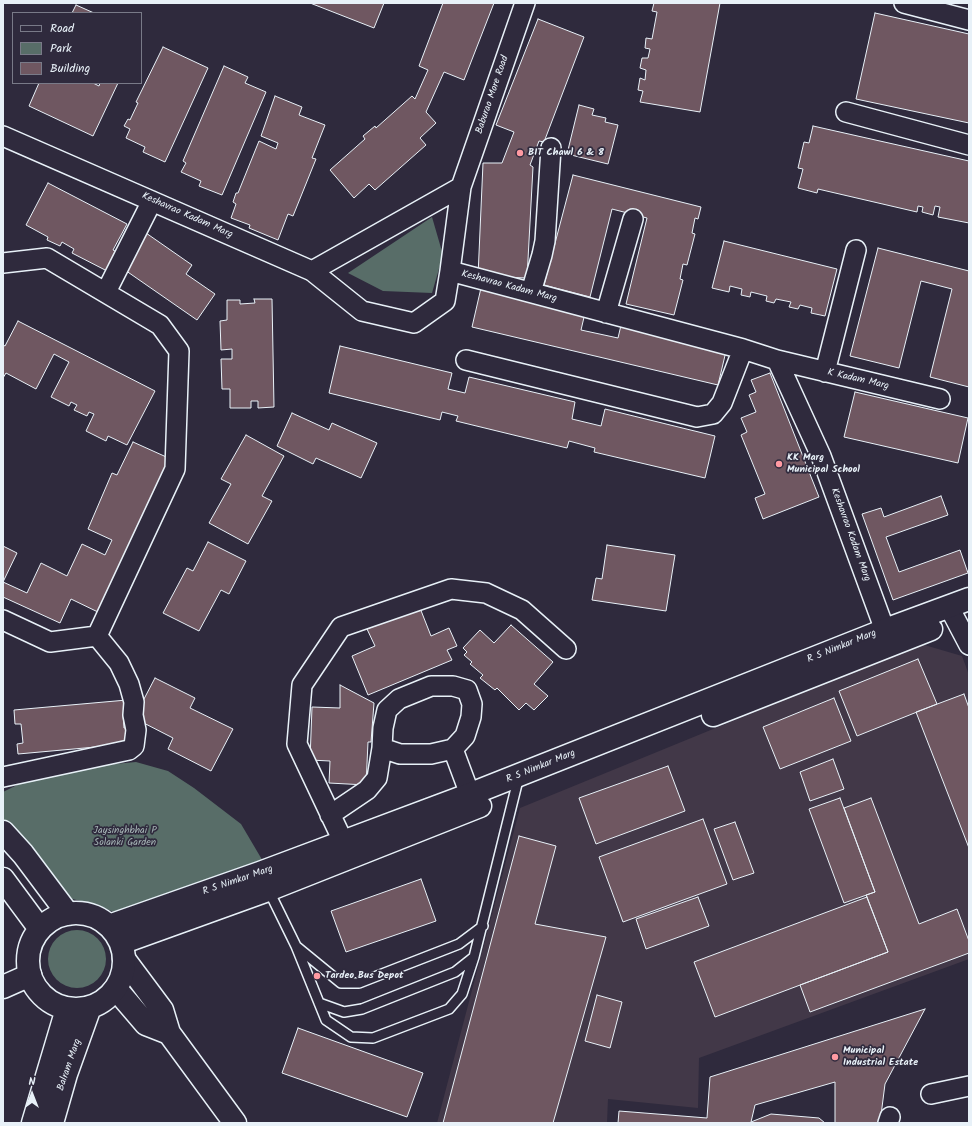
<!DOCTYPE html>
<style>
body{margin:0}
#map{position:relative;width:972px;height:1126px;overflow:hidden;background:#2f2a3d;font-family:Kalam,sans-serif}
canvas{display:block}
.frame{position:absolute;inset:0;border:4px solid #e8f1f8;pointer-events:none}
.legend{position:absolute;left:12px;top:12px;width:130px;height:72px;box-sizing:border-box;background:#2f2a3d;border:1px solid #797a88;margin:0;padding:5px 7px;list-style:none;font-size:12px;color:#e8f1f8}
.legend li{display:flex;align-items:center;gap:8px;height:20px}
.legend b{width:20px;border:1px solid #797a88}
.north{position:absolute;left:12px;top:1074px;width:40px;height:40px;-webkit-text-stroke:3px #2f2a3d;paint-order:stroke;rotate:0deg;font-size:11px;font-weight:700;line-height:16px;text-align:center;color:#e8f1f8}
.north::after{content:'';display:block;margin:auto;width:14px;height:18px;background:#e8f1f8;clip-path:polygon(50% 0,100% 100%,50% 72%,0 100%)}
</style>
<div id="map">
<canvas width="972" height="1126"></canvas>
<div class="frame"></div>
<ul class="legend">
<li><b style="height:5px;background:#2f2a3d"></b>Road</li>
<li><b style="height:11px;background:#586d68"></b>Park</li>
<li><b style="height:11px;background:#6f5761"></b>Building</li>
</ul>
<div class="north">N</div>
</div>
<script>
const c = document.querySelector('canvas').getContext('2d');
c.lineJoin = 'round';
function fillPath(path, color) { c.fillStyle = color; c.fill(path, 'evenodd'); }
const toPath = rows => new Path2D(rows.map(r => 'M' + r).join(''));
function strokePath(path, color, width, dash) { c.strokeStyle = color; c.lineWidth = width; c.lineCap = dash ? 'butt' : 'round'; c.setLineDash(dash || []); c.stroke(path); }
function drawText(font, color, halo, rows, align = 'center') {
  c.font = font + ' Kalam,sans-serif'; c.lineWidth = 3.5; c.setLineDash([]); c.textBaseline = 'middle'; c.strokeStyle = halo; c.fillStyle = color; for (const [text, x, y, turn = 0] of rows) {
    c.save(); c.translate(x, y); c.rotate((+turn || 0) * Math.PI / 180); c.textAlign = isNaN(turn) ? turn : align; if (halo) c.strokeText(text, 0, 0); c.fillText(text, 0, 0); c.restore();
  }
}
fillPath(toPath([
 [921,644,962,656,969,675,969,959,699,1058,698,1108,608,1099,607,1123,437,1123,520,808]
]), '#423848');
fillPath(toPath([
 [432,217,443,255,432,293,383,291,348,273],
 [136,762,168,771,194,788,241,824,264,863,122,916,100,906,41,891,3,842,3,792,33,777,81,767],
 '48 959a29 29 0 1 1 58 0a29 29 0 1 1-58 0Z'
]), '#586d68');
const building = toPath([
 [310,3,384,3,374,28,310,3],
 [443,3,494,3,464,80,444,72,426,112,436,123,420,138,426,145,375,190,369,184,354,198,330,170,365,139,363,136,375,126,376,128,412,96,415,99,428,70,419,66,443,3],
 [654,3,720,3,700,112,640,102,643,91,638,90,640,78,645,80,646,70,640,68,642,58,648,58,650,49,645,48,646,38,652,39,657,12,652,11,654,3],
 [76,5,94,13,72,13,76,5],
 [875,13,969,34,969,123,856,99,875,13],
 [538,19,584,37,544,142,539,141,530,165,533,167,527,278,478,276,483,163,502,163,514,132,496,125,538,19],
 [163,47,208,68,165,162,143,152,145,147,126,138,130,129,124,126,128,119,130,120,138,103,136,102,163,47],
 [224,66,248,77,245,83,266,92,222,195,199,186,201,181,181,172,186,163,183,161,224,66],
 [39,83,93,83,99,86,100,83,118,83,93,136,29,106,39,83],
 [275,96,302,107,299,115,325,125,312,158,316,159,293,216,288,214,278,240,249,228,250,225,231,218,236,204,233,202,236,193,238,193,259,141,276,149,278,143,261,136,275,96],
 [579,105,594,109,592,115,606,118,605,122,618,125,608,164,567,154,579,105],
 [813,126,969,161,969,223,938,217,940,207,935,206,933,215,922,212,923,207,918,206,917,212,818,189,817,193,798,188,803,169,798,168,804,142,809,143,813,126],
 [573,175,701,207,698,219,695,218,692,233,695,234,687,265,683,264,680,279,683,280,674,315,626,304,647,218,612,209,590,297,544,285,573,175],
 [48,183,127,224,113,250,119,253,109,272,72,253,74,249,62,242,60,246,47,240,48,237,26,225,48,183],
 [146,233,192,265,186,274,215,294,197,320,122,268,146,233],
 [724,241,837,269,825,316,811,313,812,308,800,305,798,309,789,307,791,302,776,299,774,303,766,301,767,296,751,292,750,297,741,295,742,289,730,286,729,292,712,288,724,241],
 [878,248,969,271,969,387,930,377,952,289,921,281,899,368,850,356,878,248],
 [481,288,585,313,581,330,618,338,622,321,727,347,718,385,472,327,481,288],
 [254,299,272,299,274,407,258,408,258,401,251,401,251,408,230,408,230,389,222,389,221,359,232,359,232,349,221,350,220,321,227,320,227,300,240,300,240,304,255,303,254,299],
 [18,321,155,391,127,445,108,436,106,441,86,431,94,414,89,412,87,416,74,410,77,405,71,402,69,406,51,397,69,362,54,354,36,389,6,373,3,378,3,345,5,346,18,321],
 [340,346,452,373,448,389,465,393,469,377,575,402,572,419,601,426,605,409,715,436,705,478,594,452,595,448,569,441,567,448,456,421,458,416,442,412,440,420,329,393,340,346],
 [770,373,819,497,763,519,755,498,765,494,741,435,747,432,741,418,756,412,749,395,756,392,751,380,770,373],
 [855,392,968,418,958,463,844,437,855,392],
 [292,413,329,430,332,423,377,443,361,478,316,458,313,464,277,446,292,413],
 [246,435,284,456,262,496,272,501,248,544,209,523,231,484,221,479,246,435],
 [133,442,173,460,100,613,71,599,60,623,3,597,3,546,17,553,3,582,27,593,41,563,67,576,82,544,105,555,112,540,88,529,112,473,117,475,133,442],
 [941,496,948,515,886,537,899,572,960,550,968,573,893,600,862,514,881,508,884,517,941,496],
 [208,542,246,561,229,594,221,590,199,631,163,613,187,568,193,571,208,542],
 [607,545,675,555,666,611,592,600,596,578,602,579,607,545],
 [420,608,431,636,449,628,457,646,447,650,452,660,368,695,352,656,375,646,367,629,420,608],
 [511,625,553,662,534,684,548,696,534,710,526,703,519,710,497,688,495,690,480,678,483,675,470,664,472,662,464,655,467,652,463,648,480,630,494,643,511,625],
 [918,659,937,704,857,736,839,691,918,659],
 [155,678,195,698,190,708,233,729,211,771,168,749,173,738,134,718,155,678],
 [340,685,374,703,371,742,368,742,366,785,329,783,330,761,310,760,312,707,340,708,340,685],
 [964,694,969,708,969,848,916,712,964,694],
 [834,698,851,741,780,769,763,727,834,698],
 [127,700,128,714,123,714,124,728,128,727,129,744,18,754,17,744,23,743,21,724,15,724,14,710,127,700],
 [833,759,844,789,810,801,800,772,833,759],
 [668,766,685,811,596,844,579,798,668,766],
 [840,798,875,892,844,903,809,809,840,798],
 [871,798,919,924,957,909,969,941,969,953,810,1012,800,985,888,952,866,895,875,892,844,808,871,798],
 [703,819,727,884,623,922,599,857,703,819],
 [735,822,754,873,733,880,714,829,735,822],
 [519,836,556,846,535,924,606,937,553,1123,443,1123,519,836],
 [421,879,436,921,346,952,331,911,421,879],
 [698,897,709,926,646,949,636,919,698,897],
 [867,897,888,952,715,1017,694,962,867,897],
 [597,995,622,1002,610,1048,585,1041,597,995],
 [925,1009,885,1084,880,1123,835,1123,835,1082,755,1105,751,1122,771,1114,819,1118,825,1123,618,1123,619,1111,707,1118,710,1077,925,1009],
 [298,1028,423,1073,407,1117,282,1073,298,1028]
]);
fillPath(building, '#6f5761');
strokePath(building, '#e8f1f8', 1);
const service = toPath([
 [268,889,296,946,326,1020,351,1037,373,1038,449,1009,462,994,474,957,519,776],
 [297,947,341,983,359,983,459,944,483,926],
 [319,1003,344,1012,362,1009,455,972,474,957]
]);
const minor = toPath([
 [904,3,969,20],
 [846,112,969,145],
 [3,136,312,271,362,311,414,323,445,301,450,271,743,349,777,360,821,456,890,644],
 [3,263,47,258,160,325,179,351,175,469,97,636,50,642,3,620],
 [312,271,461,187,525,3],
 [450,271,461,187],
 [106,292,152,201],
 [531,292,542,255,545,241,551,148],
 [606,313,633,219],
 [466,360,697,417,713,414,722,403,743,349],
 [777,360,940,399],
 [825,372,856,250],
 [949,607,969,645],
 [431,686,453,686,467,690,472,704,471,717,465,736,453,749,431,754,400,754,382,748,383,728,387,710,399,699,431,686],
 [453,749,475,808],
 [3,777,129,750,134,746,136,730,133,715,134,702,129,684,119,663,97,636],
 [330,815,367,790,377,778,382,748],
 [350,856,297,744,302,685,341,627,451,589,486,593,522,610,566,649],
 [931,1094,969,1086],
 [888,1123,890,1117]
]);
const tertiary = toPath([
 [124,959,162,1010,169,1033],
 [3,987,30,975],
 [116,989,146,1024,169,1033,235,1123]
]);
const secondary = toPath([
 [713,715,931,629],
 [3,832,23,854,68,914],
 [3,879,40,929],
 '28 961a48 48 0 1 1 96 0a48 48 0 1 1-96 0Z',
 [109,926,260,873,471,794,885,630,969,599],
 [121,943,268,890,480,806],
 [33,1123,67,1009],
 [52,1123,66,1074,90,1007]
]);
strokePath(service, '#e8f1f8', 12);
strokePath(minor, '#e8f1f8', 22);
strokePath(tertiary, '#e8f1f8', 25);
strokePath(secondary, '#e8f1f8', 25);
strokePath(service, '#2f2a3d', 9);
strokePath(minor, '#2f2a3d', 19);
strokePath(tertiary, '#2f2a3d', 22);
strokePath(secondary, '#2f2a3d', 22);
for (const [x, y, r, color] of [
 [520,153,4,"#ff9aa2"],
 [779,464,4,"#ff9aa2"],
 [317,976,4,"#ff9aa2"],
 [835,1057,4,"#ff9aa2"]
]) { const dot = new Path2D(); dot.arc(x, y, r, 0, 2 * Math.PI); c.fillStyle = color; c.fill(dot); strokePath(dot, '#2f2a3d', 1.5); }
drawText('10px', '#e8f1f8', '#2f2a3d', [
 ["Baburao More Road",493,95,-71],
 ["Keshavrao Kadam Marg",187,216,24],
 ["Keshavrao Kadam Marg",509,287,15],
 ["K Kadam Marg",858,380,13],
 ["Keshavrao Kadam Marg",850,535,70],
 ["R S Nimkar Marg",842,647,-22],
 ["R S Nimkar Marg",541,767,-22],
 ["R S Nimkar Marg",238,881,-19],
 ["Balram Marg",70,1065,-71]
]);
drawText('bold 10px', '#e8f1f8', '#2f2a3d', [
 ["BIT Chawl 6 & 8",528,153],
 ["KK Marg",787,458],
 ["Municipal School",787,470],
 ["Tardeo Bus Depot",325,976],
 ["Municipal",843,1051],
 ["Industrial Estate",843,1063]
], 'left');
drawText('10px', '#a7b6b7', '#2f2a3d', [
 ["Jaysinghbhai P",125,831],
 ["Solanki Garden",125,843]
]);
</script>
